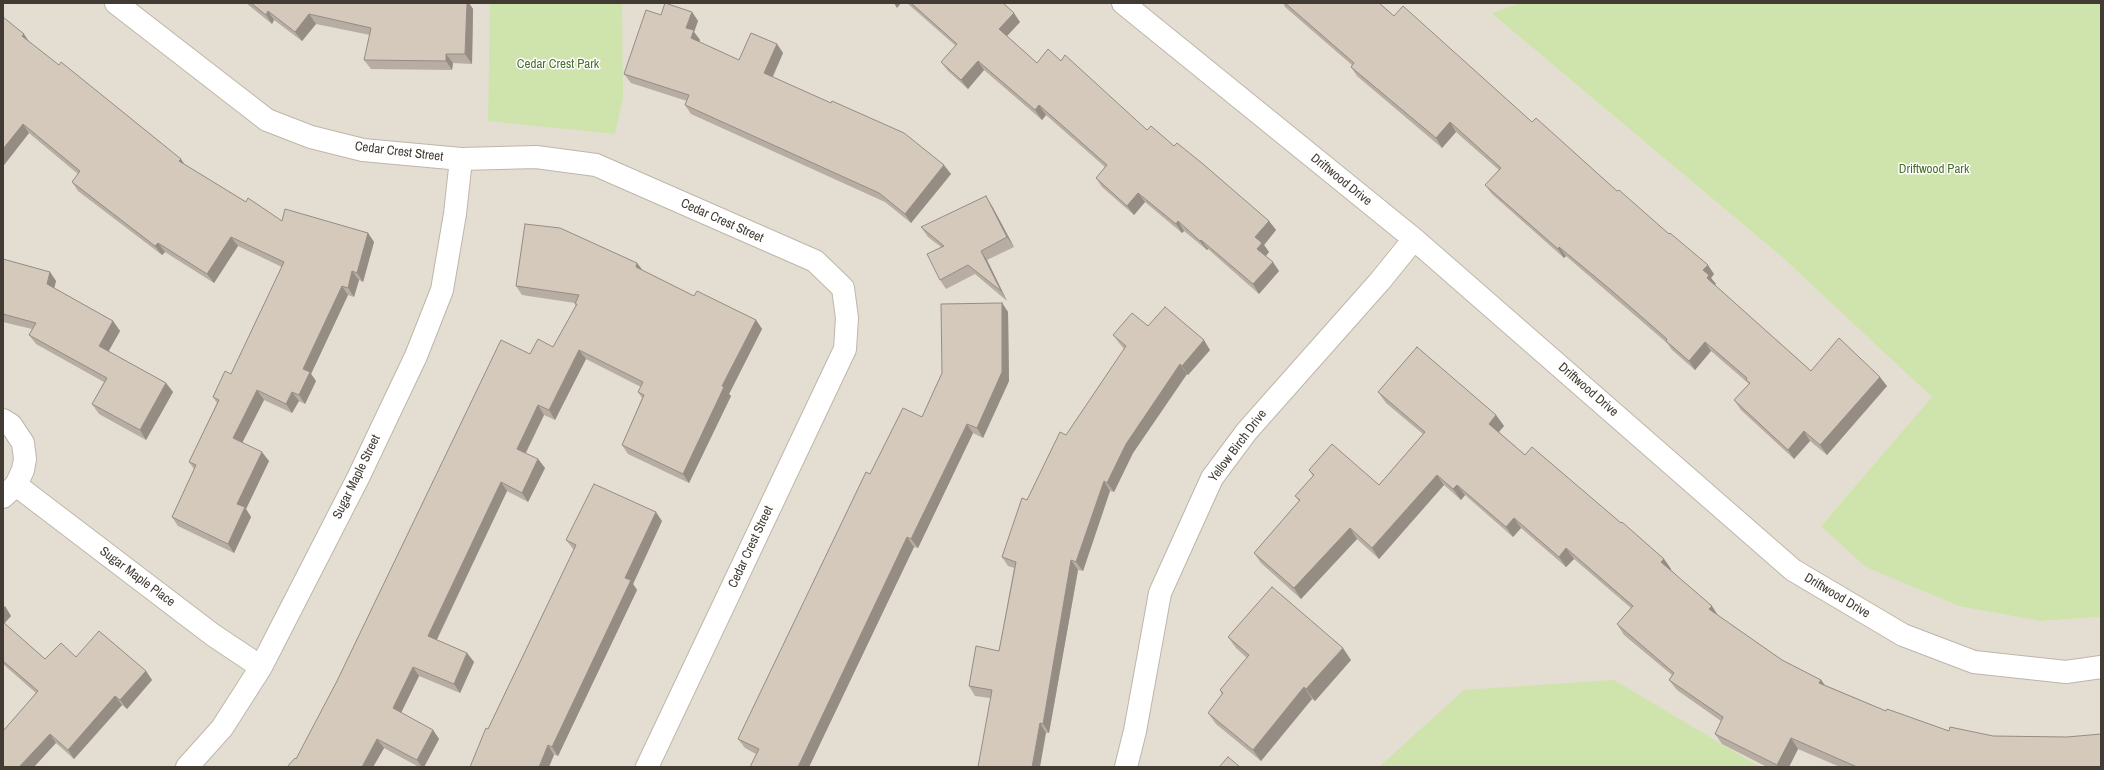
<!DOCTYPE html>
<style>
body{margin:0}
#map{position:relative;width:2104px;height:770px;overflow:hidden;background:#f1ece3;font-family:"Archivo Narrow",sans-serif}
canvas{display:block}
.frame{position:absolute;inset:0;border:4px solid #423b33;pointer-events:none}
</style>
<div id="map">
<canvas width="2104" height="770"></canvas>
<div class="frame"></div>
</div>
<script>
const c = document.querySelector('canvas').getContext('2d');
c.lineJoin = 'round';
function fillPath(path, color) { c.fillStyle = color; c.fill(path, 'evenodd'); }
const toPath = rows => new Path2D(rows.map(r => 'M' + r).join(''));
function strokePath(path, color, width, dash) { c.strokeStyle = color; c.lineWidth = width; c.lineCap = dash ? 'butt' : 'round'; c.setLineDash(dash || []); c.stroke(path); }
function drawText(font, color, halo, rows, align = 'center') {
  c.font = font + ' "Archivo Narrow",sans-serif'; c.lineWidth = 3; c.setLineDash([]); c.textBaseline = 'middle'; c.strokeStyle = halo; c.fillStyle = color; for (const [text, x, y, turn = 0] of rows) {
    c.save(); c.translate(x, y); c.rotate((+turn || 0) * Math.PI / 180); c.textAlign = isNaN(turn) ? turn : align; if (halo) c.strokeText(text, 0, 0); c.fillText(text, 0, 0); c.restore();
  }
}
fillPath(toPath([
 [3,3,1520,3,1491,13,1783,258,1933,397,1821,526,2041,621,2101,617,2101,767,3,767]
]), '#e4ddd1');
fillPath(toPath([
 [490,3,622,3,623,98,615,134,488,121],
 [1520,3,2101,3,2101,617,2041,621,1959,606,1866,567,1821,526,1932,397,1783,258,1491,13],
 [1614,680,1760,767,1379,767,1464,690]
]), '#cee4ac');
const minor = toPath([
 [116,3,267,120,311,137,363,150,461,159,536,157,596,165,815,261,843,288,847,318,845,349,647,767],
 [1123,3,1414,239,1793,570,1903,635,1974,662,2066,672,2101,667],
 [3,420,11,425,23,443,25,459,23,470,16,485,3,497],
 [16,485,213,635,261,667],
 [187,767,222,728,261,667,358,478,416,356,442,290,455,214,461,159],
 [1126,767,1135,731,1160,593,1212,478,1247,431,1380,281,1414,239]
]);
strokePath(minor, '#beb6a9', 24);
strokePath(minor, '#fff', 22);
fillPath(toPath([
 [246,3,469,3,473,9,472,64,453,63,452,70,371,69,364,60,370,35,316,24,302,41,274,20,272,24],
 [907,3,1003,3,1020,22,1007,36,1037,63,1061,61,1147,130,1174,146,1269,221,1276,230,1264,245,1269,252,1266,256,1279,271,1259,294,1208,249,1207,250,1184,231,1182,233,1145,202,1134,215,1102,187,1096,178,1105,167,1046,115,1042,120,984,70,968,89,948,71,941,62,956,46],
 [1283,3,1379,3,1394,16,1532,122,1617,191,1714,274,1711,278,1716,284,1715,285,1811,371,1887,386,1827,455,1810,441,1794,459,1741,410,1734,400,1749,384,1748,383,1711,351,1695,370,1672,350,1667,343,1617,300,1566,256,1564,258,1492,194,1485,185,1499,170,1456,132,1442,148,1357,76,1351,67,1352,65,1285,7],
 [692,12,698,21,694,32,700,40,699,42,739,60,777,44,783,53,773,77,951,174,911,223,885,202,691,114,685,105,687,101,631,83,624,74,661,15],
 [3,17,30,43,184,164,246,202,282,221,368,233,374,242,363,282,359,280,354,297,348,295,311,374,316,381,305,404,299,401,292,413,264,400,242,443,269,461,246,509,251,517,234,553,178,526,172,517,194,469,189,462,217,403,213,397,231,374,282,267,238,246,214,283,165,252,162,255,78,191,72,182,78,174,29,133,4,165,3,164],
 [992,206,1014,247,987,260,1007,301,975,274,946,289,940,280,941,247,928,237,921,227],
 [3,259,50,272,56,281,54,288,113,321,120,331,108,351,166,383,173,392,146,440,99,414,92,404,104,382,36,344,29,335,32,329,3,322],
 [637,263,642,270,694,296,756,320,762,329,729,394,731,396,689,483,628,454,622,445,642,398,638,392,641,387,586,359,555,420,544,415,526,453,538,459,545,468,528,502,507,491,437,640,467,653,474,662,460,693,419,676,401,713,433,730,439,739,424,767,419,767,384,748,373,767,287,767,296,759,530,354,553,347,576,306,575,304,575,303,522,295,516,286],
 [1002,303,1008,312,1009,381,983,438,973,433,918,548,914,547,809,767,750,767,756,754,745,748,738,739,870,474,922,417,942,373],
 [1148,326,1210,350,1188,375,1187,374,1133,453,1114,492,1110,491,1083,571,1078,570,1049,733,1046,733,990,698,975,696,969,686,999,651,1014,568,1008,566,1002,557,1027,500,1124,349,1120,344,1113,335],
 [1378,392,1496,415,1504,426,1499,432,1525,455,1621,523,1664,559,1671,569,1671,570,1719,617,1782,660,1821,680,1825,685,1886,711,1949,731,2101,767,1840,767,1798,749,1789,767,1767,767,1722,744,1715,734,1721,721,1677,690,1669,680,1672,675,1624,635,1617,624,1631,608,1574,559,1566,567,1521,528,1513,537,1465,495,1461,500,1444,485,1379,559,1357,539,1301,599,1261,563,1254,553,1299,501,1295,496,1313,476,1309,470,1379,485,1423,434,1386,403],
 [662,521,633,584,637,590,558,756,488,729,574,550,566,540],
 [3,605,11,616,4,623,45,659,76,657,146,671,152,680,127,709,122,705,74,759,56,743,4,730,36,693,3,664],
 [1228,637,1351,660,1315,701,1312,699,1261,761,1216,724,1208,713,1222,695,1220,690,1247,658,1236,648]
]), '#b7ada2');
fillPath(toPath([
 [467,3,469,3,473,9,472,64,465,54],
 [894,3,901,3,897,8],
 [268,11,274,20,272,24,266,15],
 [692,12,698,21,694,32,700,40,697,47,691,38,686,28],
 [1014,13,1020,22,1005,38,999,29],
 [309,14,316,24,302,41,295,32],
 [24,34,30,43,22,36],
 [777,44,783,53,770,82,764,73],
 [446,54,453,63,452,70,446,61],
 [978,61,984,70,968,89,961,80],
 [1039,105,1046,115,1042,120,1035,110],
 [1450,122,1456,132,1442,148,1436,138],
 [23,124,29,133,4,165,3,163,3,149],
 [181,159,187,168,179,161],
 [944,165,951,174,911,223,905,214],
 [1138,193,1145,202,1134,215,1127,206],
 [986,196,992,206,1014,247,1007,237],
 [1178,221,1184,231,1182,233,1176,224],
 [1269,221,1276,230,1264,245,1269,252,1264,258,1257,249,1255,237],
 [368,233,374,242,363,282,357,273],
 [231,237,238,246,214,283,207,274],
 [1201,240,1208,249,1207,250,1200,241],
 [158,243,165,252,162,255,155,246],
 [1559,247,1566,256,1564,258,1558,249],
 [981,251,987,260,1007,301,1001,291],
 [1273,262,1279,271,1259,294,1253,284],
 [637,263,644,272,636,267],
 [1708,265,1714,274,1711,278,1716,284,1713,287,1707,278,1703,270],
 [352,271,359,280,354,297,348,288],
 [50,272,56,281,53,293,47,284],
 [342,286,348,295,311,374,316,381,305,404,299,395,303,369],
 [1002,303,1008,312,1009,381,983,438,977,428],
 [756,320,762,329,729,394,731,396,689,483,683,474,722,386],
 [113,321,120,331,106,356,99,346],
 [1204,340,1210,350,1188,375,1182,366],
 [1705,342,1711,351,1695,370,1689,361],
 [579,350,586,359,555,420,549,410],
 [1180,364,1187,374,1133,453,1114,492,1107,483,1126,444],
 [1880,377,1887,386,1827,455,1820,445],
 [166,383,173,392,146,440,140,430],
 [257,390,264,400,240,447,233,438],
 [292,392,299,401,292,413,286,404],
 [538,405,544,415,523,458,517,449],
 [1496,415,1504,426,1497,434,1489,424],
 [967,424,973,433,918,548,911,539],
 [1804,431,1810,441,1794,459,1788,450],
 [262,452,269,461,246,509,251,517,234,553,228,544,237,504],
 [538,459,545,468,528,502,522,493],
 [1437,475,1444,485,1379,559,1372,548],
 [1104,481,1110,491,1083,571,1076,562],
 [501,482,507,491,434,645,428,636],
 [1457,485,1465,495,1461,500,1453,489],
 [656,512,662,521,633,584,637,590,558,756,552,747,625,578],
 [1514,518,1521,528,1513,537,1506,527],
 [1350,528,1357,539,1301,599,1294,588],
 [907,537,914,547,809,767,798,767],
 [1566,548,1574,559,1566,567,1559,557],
 [1664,559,1671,569,1669,572,1661,562],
 [1071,560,1078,570,1049,733,1043,724],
 [5,606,11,616,3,625,3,608],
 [1712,606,1719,617,1709,609],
 [1343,648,1351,660,1315,701,1306,689],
 [467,653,474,662,460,693,454,684],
 [413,667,419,676,399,717,393,708],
 [146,671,152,680,127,709,120,700],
 [1821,680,1828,690,1819,683],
 [1304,687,1312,699,1261,761,1253,750],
 [115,696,122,705,74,759,68,750],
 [1040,723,1046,733,1040,767,1032,767],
 [433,730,439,739,424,767,422,767,417,760],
 [50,734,56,743,34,767,19,767],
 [1791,738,1798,749,1789,767,1778,767,1777,765],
 [377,739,384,748,373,767,362,767],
 [548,745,554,755,549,767,539,767]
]), '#958d84');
const building = toPath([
 [251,3,467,3,465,54,446,54,446,61,364,60,371,28,309,14,295,32,268,11,266,15,251,3],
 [665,3,692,12,686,28,694,30,691,38,739,60,751,33,777,44,764,73,831,103,832,101,904,133,944,165,905,214,879,193,685,105,689,95,624,74,646,10,661,15,665,3],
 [911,3,1003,3,1014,13,999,29,1037,63,1048,49,1061,61,1065,55,1147,130,1151,126,1174,146,1177,143,1203,164,1269,221,1255,237,1262,243,1257,249,1273,262,1253,284,1201,240,1200,241,1178,221,1176,224,1138,193,1127,206,1096,178,1107,165,1039,105,1035,110,978,61,961,80,941,62,957,44,911,3],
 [1285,3,1379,3,1394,16,1403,6,1532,122,1536,118,1617,191,1619,190,1669,234,1670,233,1708,265,1703,270,1709,275,1707,278,1811,371,1839,338,1880,377,1820,445,1804,431,1788,450,1734,400,1750,383,1746,380,1747,378,1705,342,1689,361,1666,341,1667,339,1611,290,1559,247,1558,249,1485,185,1501,168,1450,122,1436,138,1351,67,1354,63,1285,3],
 [3,17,24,34,22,36,59,65,61,62,181,159,179,161,246,202,248,198,282,221,285,209,368,233,357,273,352,271,348,288,342,286,303,369,310,372,299,395,292,392,286,404,257,390,233,438,262,452,237,504,245,507,228,544,172,517,196,465,189,462,219,400,213,397,225,371,231,374,284,262,231,237,207,274,158,243,155,246,72,182,80,171,23,124,3,149,3,17],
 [986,196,1007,237,981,251,1001,291,968,265,940,280,927,254,944,246,921,227,986,196],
 [525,224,560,228,637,263,636,267,694,296,697,291,756,320,722,386,724,387,683,474,622,445,644,395,638,392,643,382,579,350,549,410,538,405,517,449,538,459,522,493,501,482,428,636,467,653,454,684,413,667,393,708,433,730,417,760,377,739,362,767,287,767,295,758,296,759,337,681,501,340,530,354,538,339,553,347,577,304,575,304,579,295,516,286,525,224],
 [3,259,50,272,47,284,113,321,99,346,166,383,140,430,92,404,107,378,29,335,36,323,3,314,3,259],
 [1002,303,1002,372,977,428,967,424,911,539,907,537,798,767,796,766,795,767,750,767,759,749,738,739,866,472,870,474,903,408,922,417,942,373,941,304,1002,303],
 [1165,307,1204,340,1182,366,1180,364,1126,444,1107,483,1104,481,1076,562,1071,560,1043,724,1040,723,1032,767,978,767,992,690,969,686,976,646,999,651,1016,562,1002,557,1022,498,1027,500,1060,432,1066,435,1126,346,1113,335,1132,313,1148,326,1165,307],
 [1417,347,1496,415,1489,424,1525,455,1532,447,1621,523,1622,522,1664,559,1661,562,1712,606,1709,609,1782,660,1821,680,1819,683,1886,711,1887,709,1949,731,1950,727,1993,736,2067,737,2101,734,2101,767,1857,767,1791,738,1777,765,1715,734,1723,717,1669,680,1674,673,1617,624,1633,606,1566,548,1559,557,1514,518,1506,527,1457,485,1453,489,1437,475,1372,548,1350,528,1294,588,1254,553,1300,500,1295,496,1314,475,1309,470,1332,444,1379,485,1425,432,1378,392,1417,347],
 [594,484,656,512,625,578,631,580,552,747,548,745,539,767,470,767,486,728,488,729,576,545,566,540,594,484],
 [1272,587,1343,648,1306,689,1304,687,1253,750,1208,713,1223,693,1220,690,1249,655,1228,637,1272,587],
 [3,622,45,659,61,643,76,657,99,631,146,671,120,700,115,696,68,750,50,734,19,767,3,767,3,730,4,730,38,691,3,661,3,622],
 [1228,757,1240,767,1219,767,1228,757]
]);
fillPath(building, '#d5c9bc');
strokePath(building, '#958d84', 1);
drawText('13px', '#48702a', '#fff', [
 ["Cedar Crest Park",558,65],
 ["Driftwood Park",1934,170]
]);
drawText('13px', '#423b33', '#fff', [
 ["Cedar Crest Street",399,152,7],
 ["Driftwood Drive",1341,180,39],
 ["Cedar Crest Street",722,221,24],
 ["Driftwood Drive",1588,390,41],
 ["Yellow Birch Drive",1238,446,-53],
 ["Sugar Maple Street",357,477,-64],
 ["Cedar Crest Street",751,547,-65],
 ["Sugar Maple Place",137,577,37],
 ["Driftwood Drive",1837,596,31]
]);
</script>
